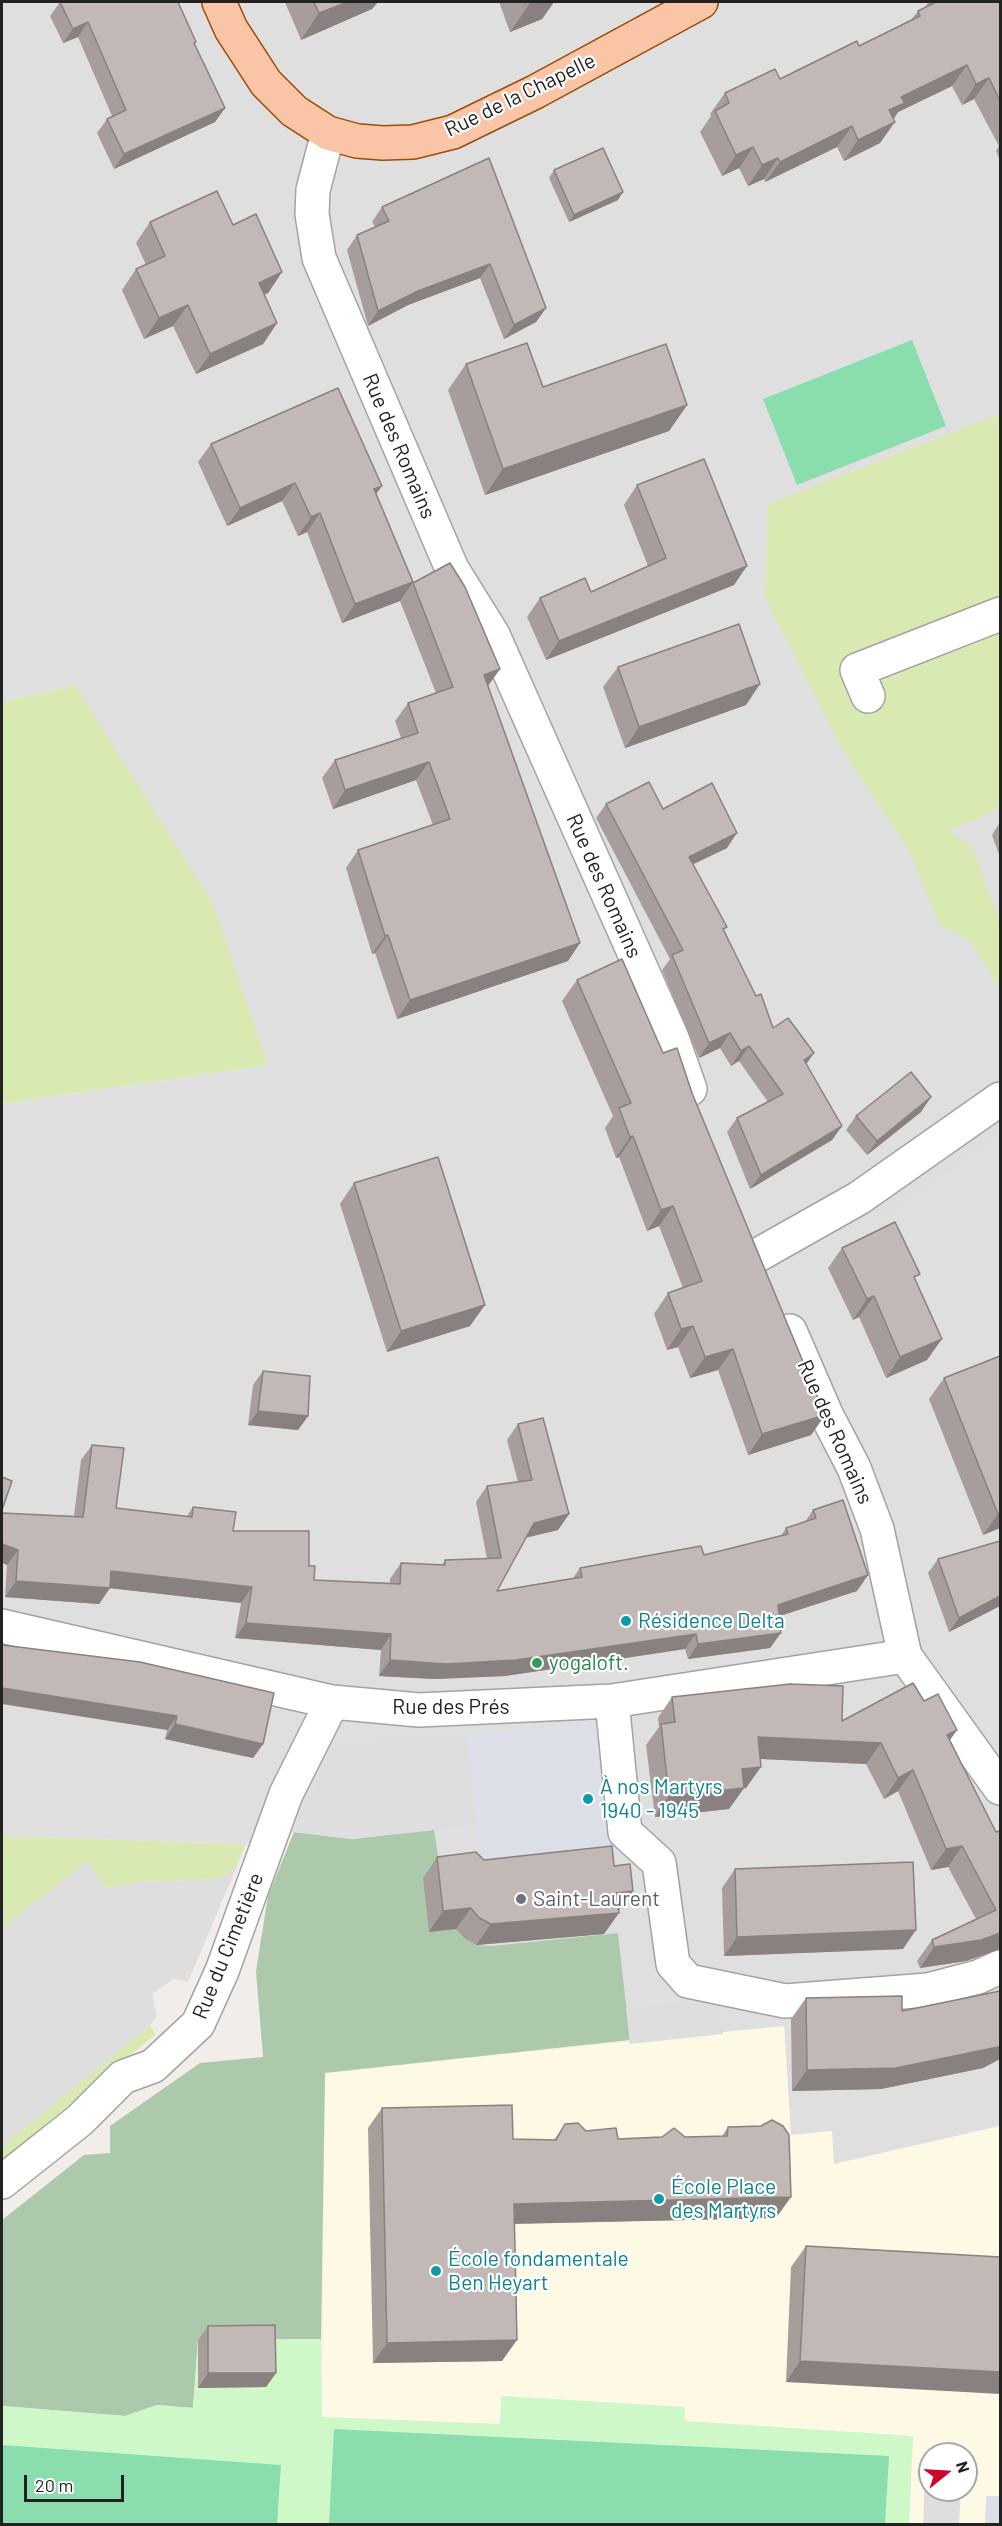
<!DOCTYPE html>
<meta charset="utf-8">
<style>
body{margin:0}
#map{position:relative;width:1002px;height:2526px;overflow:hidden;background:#f2ede9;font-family:Barlow,sans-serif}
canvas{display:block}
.frame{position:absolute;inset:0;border:3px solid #222;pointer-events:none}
.north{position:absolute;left:918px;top:2442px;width:60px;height:60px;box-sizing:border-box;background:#fff;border:2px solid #a7a7a7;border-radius:50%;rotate:72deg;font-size:16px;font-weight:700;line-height:24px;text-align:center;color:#222}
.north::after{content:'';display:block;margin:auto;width:21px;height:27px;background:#cd062e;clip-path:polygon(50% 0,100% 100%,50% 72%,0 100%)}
.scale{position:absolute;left:24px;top:2475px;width:100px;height:27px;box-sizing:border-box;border:3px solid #222;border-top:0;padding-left:8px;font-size:18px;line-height:21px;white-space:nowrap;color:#222;-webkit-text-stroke:4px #fff;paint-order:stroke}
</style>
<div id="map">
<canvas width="1002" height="2526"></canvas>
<div class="frame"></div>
<div class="north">N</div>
<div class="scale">20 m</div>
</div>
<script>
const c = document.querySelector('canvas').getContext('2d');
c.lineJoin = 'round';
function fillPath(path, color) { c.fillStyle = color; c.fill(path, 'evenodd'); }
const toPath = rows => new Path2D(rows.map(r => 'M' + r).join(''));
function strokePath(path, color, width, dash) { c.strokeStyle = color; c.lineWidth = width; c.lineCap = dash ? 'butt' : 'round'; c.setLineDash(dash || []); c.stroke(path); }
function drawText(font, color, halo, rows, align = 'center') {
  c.font = font + ' Barlow,sans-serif'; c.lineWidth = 4.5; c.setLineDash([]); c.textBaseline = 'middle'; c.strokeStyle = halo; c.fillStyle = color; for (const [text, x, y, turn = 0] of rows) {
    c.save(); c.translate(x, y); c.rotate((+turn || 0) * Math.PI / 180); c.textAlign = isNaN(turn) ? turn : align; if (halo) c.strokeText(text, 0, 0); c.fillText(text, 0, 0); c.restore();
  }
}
fillPath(toPath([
 [2,2,1000,2,1000,2126,834,2164,791,2135,784,2027,630,2044,618,1933,491,1946,476,1945,465,1939,456,1929,429,1932,294,1832,246,1844,2,1836,2,1104,268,1065,75,685,2,702]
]), '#e0dfdf');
fillPath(toPath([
 [784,2026,791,2135,832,2131,834,2164,1000,2126,1000,2524,909,2524,912,2436,684,2421,685,2407,502,2396,501,2424,322,2417,325,2072],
 [930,2454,966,2454,966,2490,930,2490]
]), '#fef9e5');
fillPath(toPath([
 [1000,414,1000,808,948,831,971,845,1000,923,1000,989,969,940,939,924,909,850,842,749,765,598,768,504],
 [75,685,213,904,268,1065,2,1104,2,702],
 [2,1836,246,1844,237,1866,219,1879,139,1882,107,1888,87,1862,2,1928],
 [150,2025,155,2035,2,2160,2,2147]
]), '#d8e9b2');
fillPath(toPath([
 [434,1830,441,1875,429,1932,456,1929,465,1939,476,1945,491,1946,618,1933,630,2040,325,2073,321,2339,198,2340,193,2408,157,2405,125,2416,2,2406,2,2220,84,2155,110,2153,110,2126,200,2063,263,2057,256,1971,268,1896,294,1832,352,1839]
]), '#accaab');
fillPath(toPath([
 [321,2339,322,2417,500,2424,501,2396,685,2407,685,2421,913,2436,909,2524,2,2524,2,2406,125,2416,157,2405,193,2408,198,2340]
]), '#cff8c9');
fillPath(toPath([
 [912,340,946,426,797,485,763,399],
 [334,2429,889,2456,885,2524,329,2524],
 [2,2445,281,2465,277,2524,2,2524]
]), '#8addad');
fillPath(toPath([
 [1000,1116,1000,1134,884,1218,875,1205],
 [405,1734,467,1734,477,1825,352,1839,294,1832,336,1747,378,1742,378,1737],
 [87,1862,107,1888,139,1882,219,1879,237,1866,188,1982,174,1979,152,1994,157,2017,150,2025,2,2147,2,1928],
 [719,1998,723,2034,630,2044,626,2008],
 [926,2455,930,2455,930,2490,961,2490,959,2524,923,2524]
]), '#dedede');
fillPath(toPath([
 [614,1722,625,1832,619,1857,598,1867,483,1879,467,1734],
 [1000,2473,1000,2524,985,2524,986,2496,999,2496]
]), '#dddfe8');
const minor = toPath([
 [328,133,313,190,312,214,319,258,452,569,493,635,672,1038,690,1089],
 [868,696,857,670,1000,614],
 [758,1255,859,1198,1000,1099],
 [790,1331,826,1414,854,1468,877,1529,905,1656,1000,1788],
 [2,1626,332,1702,419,1710,612,1701,905,1656],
 [612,1701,625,1832,659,1863,673,1964,688,1981,785,2001,928,1990,978,1977,1000,1967],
 [2,2182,80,2120,123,2077,153,2066,198,2024,222,1971,286,1794,332,1702]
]);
const major = toPath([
 [219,2,231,29,266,83,294,111,328,133,357,141,383,143,413,142,453,132,535,92,701,2]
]);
strokePath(minor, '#a3a3a3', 36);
strokePath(major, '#9b4c05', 36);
strokePath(minor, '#fff', 33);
strokePath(major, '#f9c5a6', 33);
fillPath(toPath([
 [60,2,196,42,195,44,225,108,215,122,114,169,97,133,107,119,112,116,78,37,63,43,50,16],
 [285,2,378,2,372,9,301,40],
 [499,2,554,2,542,19,510,32],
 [929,2,1000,2,1000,160,996,151,999,146,974,99,962,105,952,86,898,112,880,143,844,161,837,147,765,182,764,179,748,186,739,168,722,176,700,132,711,116,710,114,725,93,780,79,859,46,911,20,918,11,924,8],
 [489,158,546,308,536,322,504,339,480,278,408,305,368,326,347,250,357,235,375,227,372,222,382,207],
 [554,170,618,200,569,222,549,178],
 [150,222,233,225,282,272,268,293,264,294,277,323,263,344,196,374,173,326,144,339,122,290,136,269,146,265,136,243],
 [466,364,543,387,687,405,669,431,485,495,448,390],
 [211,444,376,494,413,582,500,669,488,686,568,961,397,1019,375,953,372,954,346,868,358,850,433,825,416,780,333,809,322,778,335,760,401,738,395,721,408,703,436,693,400,601,342,623,307,532,298,536,282,501,227,526,198,462],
 [637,485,734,585,546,660,527,617,540,598,591,592,648,566,624,505],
 [618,667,746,705,625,748,603,687],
 [606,804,663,809,727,848,693,864,724,931,756,996,773,1028,814,1053,806,1064,842,1126,832,1140,750,1189,727,1132,737,1118,768,1102,739,1061,731,1066,720,1048,699,1058,662,970,670,959,596,818],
 [1000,822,1000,857,992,835],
 [577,980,663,1053,692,1093,825,1415,811,1435,748,1455,718,1370,690,1378,678,1347,667,1350,654,1314,668,1293,683,1288,659,1226,647,1231,619,1157,616,1158,605,1128,613,1116,562,1001],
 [921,1112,867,1155,846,1130,856,1116],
 [354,1183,470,1326,387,1352,340,1204],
 [842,1248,916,1280,927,1360,886,1378,859,1317,853,1320,828,1268],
 [1000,1356,1000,1528,983,1535,929,1399,944,1378],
 [263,1371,308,1416,298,1430,248,1425,253,1385],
 [518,1424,569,1514,558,1530,526,1538,497,1591,573,1578,580,1568,704,1555,781,1536,786,1528,805,1522,813,1510,857,1591,780,1616,770,1648,688,1659,685,1649,505,1676,435,1679,379,1676,381,1650,235,1638,241,1603,110,1588,99,1604,5,1597,7,1565,2,1513,74,1516,81,1460,92,1445,116,1508,187,1516,193,1507,233,1531,309,1566,314,1580,390,1583,390,1579,401,1563,442,1565,445,1560,487,1559,476,1502,487,1486,518,1482,507,1440],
 [938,1559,1000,1606,949,1632,928,1573],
 [2,1645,263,1744,253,1758,165,1739,167,1730],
 [672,1697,842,1721,924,1701,957,1730,950,1740,996,1832,1000,1949,966,1961,920,1968,917,1961,932,1940,976,1919,948,1867,931,1870,898,1791,884,1799,866,1764,760,1759,746,1788,744,1788,729,1809,655,1817,646,1745,659,1727,658,1718],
 [437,1857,484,1860,618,1911,604,1934,476,1945,465,1939,456,1929,429,1932,423,1878],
 [735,1869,903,1949,724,1956,722,1888],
 [1000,1991,1000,2059,983,2068,881,2089,792,2091,791,2019,806,1998,902,2011],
 [382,2108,513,2139,554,2140,565,2124,586,2131,618,2139,722,2136,728,2127,776,2218,515,2224,502,2361,373,2363,368,2128],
 [806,2246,1000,2257,786,2382,791,2267],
 [208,2326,276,2373,266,2387,198,2388,198,2340]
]), '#a79e9c');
fillPath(toPath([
 [348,2,378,2,372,9,301,40,319,13],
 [535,2,554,2,542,19,510,32,530,3],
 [88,22,78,37,63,43,73,29],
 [967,65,952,86,898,112,890,124,889,110,901,97],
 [989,78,974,99,962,105,976,84],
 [225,108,215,122,114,169,124,154],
 [895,122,880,143,844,161,858,140],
 [852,126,837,147,765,182,780,162],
 [753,147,739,168,722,176,736,155],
 [778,158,764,179,748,186,762,165],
 [623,192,618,200,569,222,574,215],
 [490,264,480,278,408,305,368,326,378,311,418,291],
 [282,272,268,293,245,303,259,283],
 [188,305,173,326,144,339,159,318],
 [546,308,536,322,504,339,514,325],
 [277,323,263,344,196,374,210,354],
 [687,405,669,431,485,495,503,469],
 [295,483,282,501,227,526,240,508],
 [382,486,369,504,374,489],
 [320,513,307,532,298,536,311,517],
 [747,566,734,585,546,660,559,641],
 [413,582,400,601,342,623,355,604],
 [500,669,487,687,484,675],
 [760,684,746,705,625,748,639,727],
 [429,762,416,780,333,809,345,790],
 [737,833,727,848,679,871,689,857],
 [388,935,375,953,372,954,385,936],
 [580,943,568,961,397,1019,410,1000],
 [730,1033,720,1048,699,1058,709,1043],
 [749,1046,739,1061,731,1066,741,1051],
 [814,1053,804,1067,804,1060],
 [931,1097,921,1112,867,1155,877,1141],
 [842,1126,832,1140,750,1189,761,1175],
 [633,1136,619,1157,616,1158,630,1137],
 [673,1206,659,1226,647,1231,661,1210],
 [874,1296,859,1317,853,1320,867,1299],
 [485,1305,470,1326,387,1352,401,1331],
 [693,1326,678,1347,667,1350,681,1329],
 [942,1339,927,1360,886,1378,900,1357],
 [733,1349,718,1370,690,1378,705,1357],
 [258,1411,308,1416,298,1430,248,1425],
 [825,1415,811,1435,748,1455,762,1434],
 [1000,1513,1000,1528,983,1535,998,1514],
 [569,1514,558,1530,523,1538,534,1523],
 [2,1544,18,1550,7,1565,2,1563],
 [111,1571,252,1587,241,1603,100,1587],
 [868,1575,857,1591,767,1620,778,1605],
 [16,1581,110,1588,99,1604,5,1597],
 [1000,1596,1000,1606,949,1632,959,1618],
 [246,1623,391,1634,381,1650,235,1638],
 [781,1633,770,1648,688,1659,698,1644],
 [696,1634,685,1649,505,1676,435,1679,379,1676,390,1660],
 [2,1688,177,1716,167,1730,2,1704],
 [175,1724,263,1744,253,1758,165,1739],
 [957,1730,942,1751,947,1735],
 [758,1737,881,1743,866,1764,743,1758],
 [761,1767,746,1788,744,1788,729,1809,655,1817,669,1796,742,1769],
 [913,1770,898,1791,884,1799,898,1778],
 [962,1846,948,1867,931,1870,946,1849],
 [633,1891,618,1912,616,1893],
 [471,1908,456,1929,429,1932,443,1911],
 [619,1913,604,1934,476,1945,491,1924],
 [916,1930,903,1949,724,1956,737,1937],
 [1000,1933,1000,1949,966,1961,920,1968,934,1947],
 [1000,2046,1000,2059,983,2068,881,2089,792,2091,807,2070],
 [791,2197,776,2218,500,2224,514,2204],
 [517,2340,502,2361,373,2363,387,2343],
 [800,2361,1000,2372,1000,2394,786,2382],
 [208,2373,276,2373,266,2387,198,2388]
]), '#88817f');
const building = toPath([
 [60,2,178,2,196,42,194,43,225,108,124,154,107,119,126,110,88,22,73,29,60,2],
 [314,2,348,2,319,13,314,2],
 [933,2,1000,2,1000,101,989,78,976,84,967,65,901,97,905,103,889,110,895,122,858,140,852,126,780,162,778,158,762,165,753,147,736,155,715,111,729,103,725,93,775,69,780,79,857,41,859,46,920,16,918,11,934,3,933,2],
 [603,148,623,192,574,215,554,170,603,148],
 [489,158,546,308,514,325,490,264,418,291,378,311,357,235,389,221,382,207,489,158],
 [217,191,233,225,256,214,282,272,259,283,277,323,210,354,188,305,159,318,136,269,165,256,150,222,217,191],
 [527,343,543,387,666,344,687,405,503,469,466,364,527,343],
 [338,388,382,486,374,489,413,582,355,604,320,513,311,517,295,483,240,508,211,444,338,388],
 [704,459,747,566,559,641,540,598,585,578,591,592,666,558,637,485,704,459],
 [450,563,465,587,500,669,484,675,580,943,410,1000,388,935,385,936,358,850,450,819,429,762,345,790,335,760,418,733,408,703,453,687,413,583,450,563],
 [739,624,760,684,639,727,618,667,739,624],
 [649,782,663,809,712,783,737,833,689,857,727,927,723,929,756,996,761,994,773,1028,788,1018,814,1053,804,1060,842,1126,761,1175,737,1118,783,1094,749,1046,741,1051,730,1033,709,1043,672,955,683,950,606,804,649,782],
 [622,959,663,1053,677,1048,692,1093,825,1415,762,1434,733,1349,705,1357,693,1326,681,1329,668,1293,702,1281,673,1206,661,1210,633,1136,630,1137,619,1108,631,1103,577,980,622,959],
 [911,1072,931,1097,877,1141,856,1116,911,1072],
 [438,1157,485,1305,401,1331,354,1183,438,1157],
 [895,1222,920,1274,914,1277,942,1339,900,1357,874,1296,867,1299,842,1248,895,1222],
 [1000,1356,1000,1513,998,1514,944,1378,1000,1356],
 [263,1371,310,1376,308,1416,258,1411,263,1371],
 [543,1418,569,1514,534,1523,497,1591,582,1577,580,1568,701,1546,704,1555,788,1534,786,1528,816,1518,813,1510,843,1500,868,1575,778,1605,781,1633,698,1644,696,1634,516,1660,446,1664,390,1660,391,1634,246,1623,252,1587,111,1571,110,1588,16,1581,18,1550,2,1544,2,1513,83,1517,92,1445,124,1448,116,1508,192,1517,193,1507,236,1512,233,1531,309,1531,309,1566,315,1566,314,1580,400,1584,401,1563,445,1565,445,1560,501,1558,487,1486,532,1480,518,1424,543,1418],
 [2,1477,12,1481,2,1510,2,1477],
 [1000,1541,1000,1596,959,1618,938,1559,1000,1541],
 [2,1645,140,1662,274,1693,263,1744,175,1724,177,1716,2,1688,2,1645],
 [913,1683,924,1701,938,1694,957,1730,947,1735,996,1832,1000,1831,1000,1933,981,1940,934,1947,932,1940,996,1910,962,1846,946,1849,913,1770,898,1778,881,1743,758,1737,761,1767,742,1769,744,1788,669,1796,661,1724,675,1722,672,1697,790,1684,843,1686,842,1721,913,1683],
 [612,1846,614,1866,630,1864,633,1891,616,1893,619,1913,491,1924,479,1918,471,1908,443,1911,437,1857,476,1852,484,1860,612,1846],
 [913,1862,916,1930,737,1937,735,1869,913,1862],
 [1000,1991,1000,2046,998,2047,896,2068,807,2070,806,1998,902,1996,902,2011,1000,1991],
 [512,2105,513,2139,556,2140,565,2124,578,2123,586,2131,616,2128,618,2139,662,2137,674,2128,685,2137,727,2136,728,2127,761,2126,772,2120,783,2126,789,2135,791,2197,514,2204,517,2340,387,2343,382,2108,512,2105],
 [806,2246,1000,2257,1000,2372,800,2361,806,2246],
 [275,2325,276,2373,208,2373,208,2326,275,2325]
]);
fillPath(building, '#c2b8b5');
strokePath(building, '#88817f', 1.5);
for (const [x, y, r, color] of [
 [626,1621,6,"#0f9aa8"],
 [537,1663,6,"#2e9e5b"],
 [588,1799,6,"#0f9aa8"],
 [521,1899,6,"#6b7280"],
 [659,2199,6,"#0f9aa8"],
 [436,2271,6,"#0f9aa8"]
]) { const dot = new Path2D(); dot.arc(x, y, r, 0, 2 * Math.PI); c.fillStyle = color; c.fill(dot); strokePath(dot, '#fff', 2); }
drawText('21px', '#222', '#fff', [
 ["Rue de la Chapelle",520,95,-26],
 ["Rue des Romains",399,446,67],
 ["Rue des Romains",604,886,66],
 ["Rue des Romains",835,1432,66],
 ["Rue des Prés",451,1707],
 ["Rue du Cimetière",228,1946,-68]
]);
drawText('21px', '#0d838f', '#fff', [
 ["Résidence Delta",638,1621],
 ["À nos Martyrs",600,1787],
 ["1940 - 1945",600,1811],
 ["École Place",671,2187],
 ["des Martyrs",671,2211],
 ["École fondamentale",448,2259],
 ["Ben Heyart",448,2283]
], 'left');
drawText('21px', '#27864d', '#fff', [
 ["yogaloft.",549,1663]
], 'left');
drawText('21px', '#5b616d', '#fff', [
 ["Saint-Laurent",533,1899]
], 'left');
</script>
